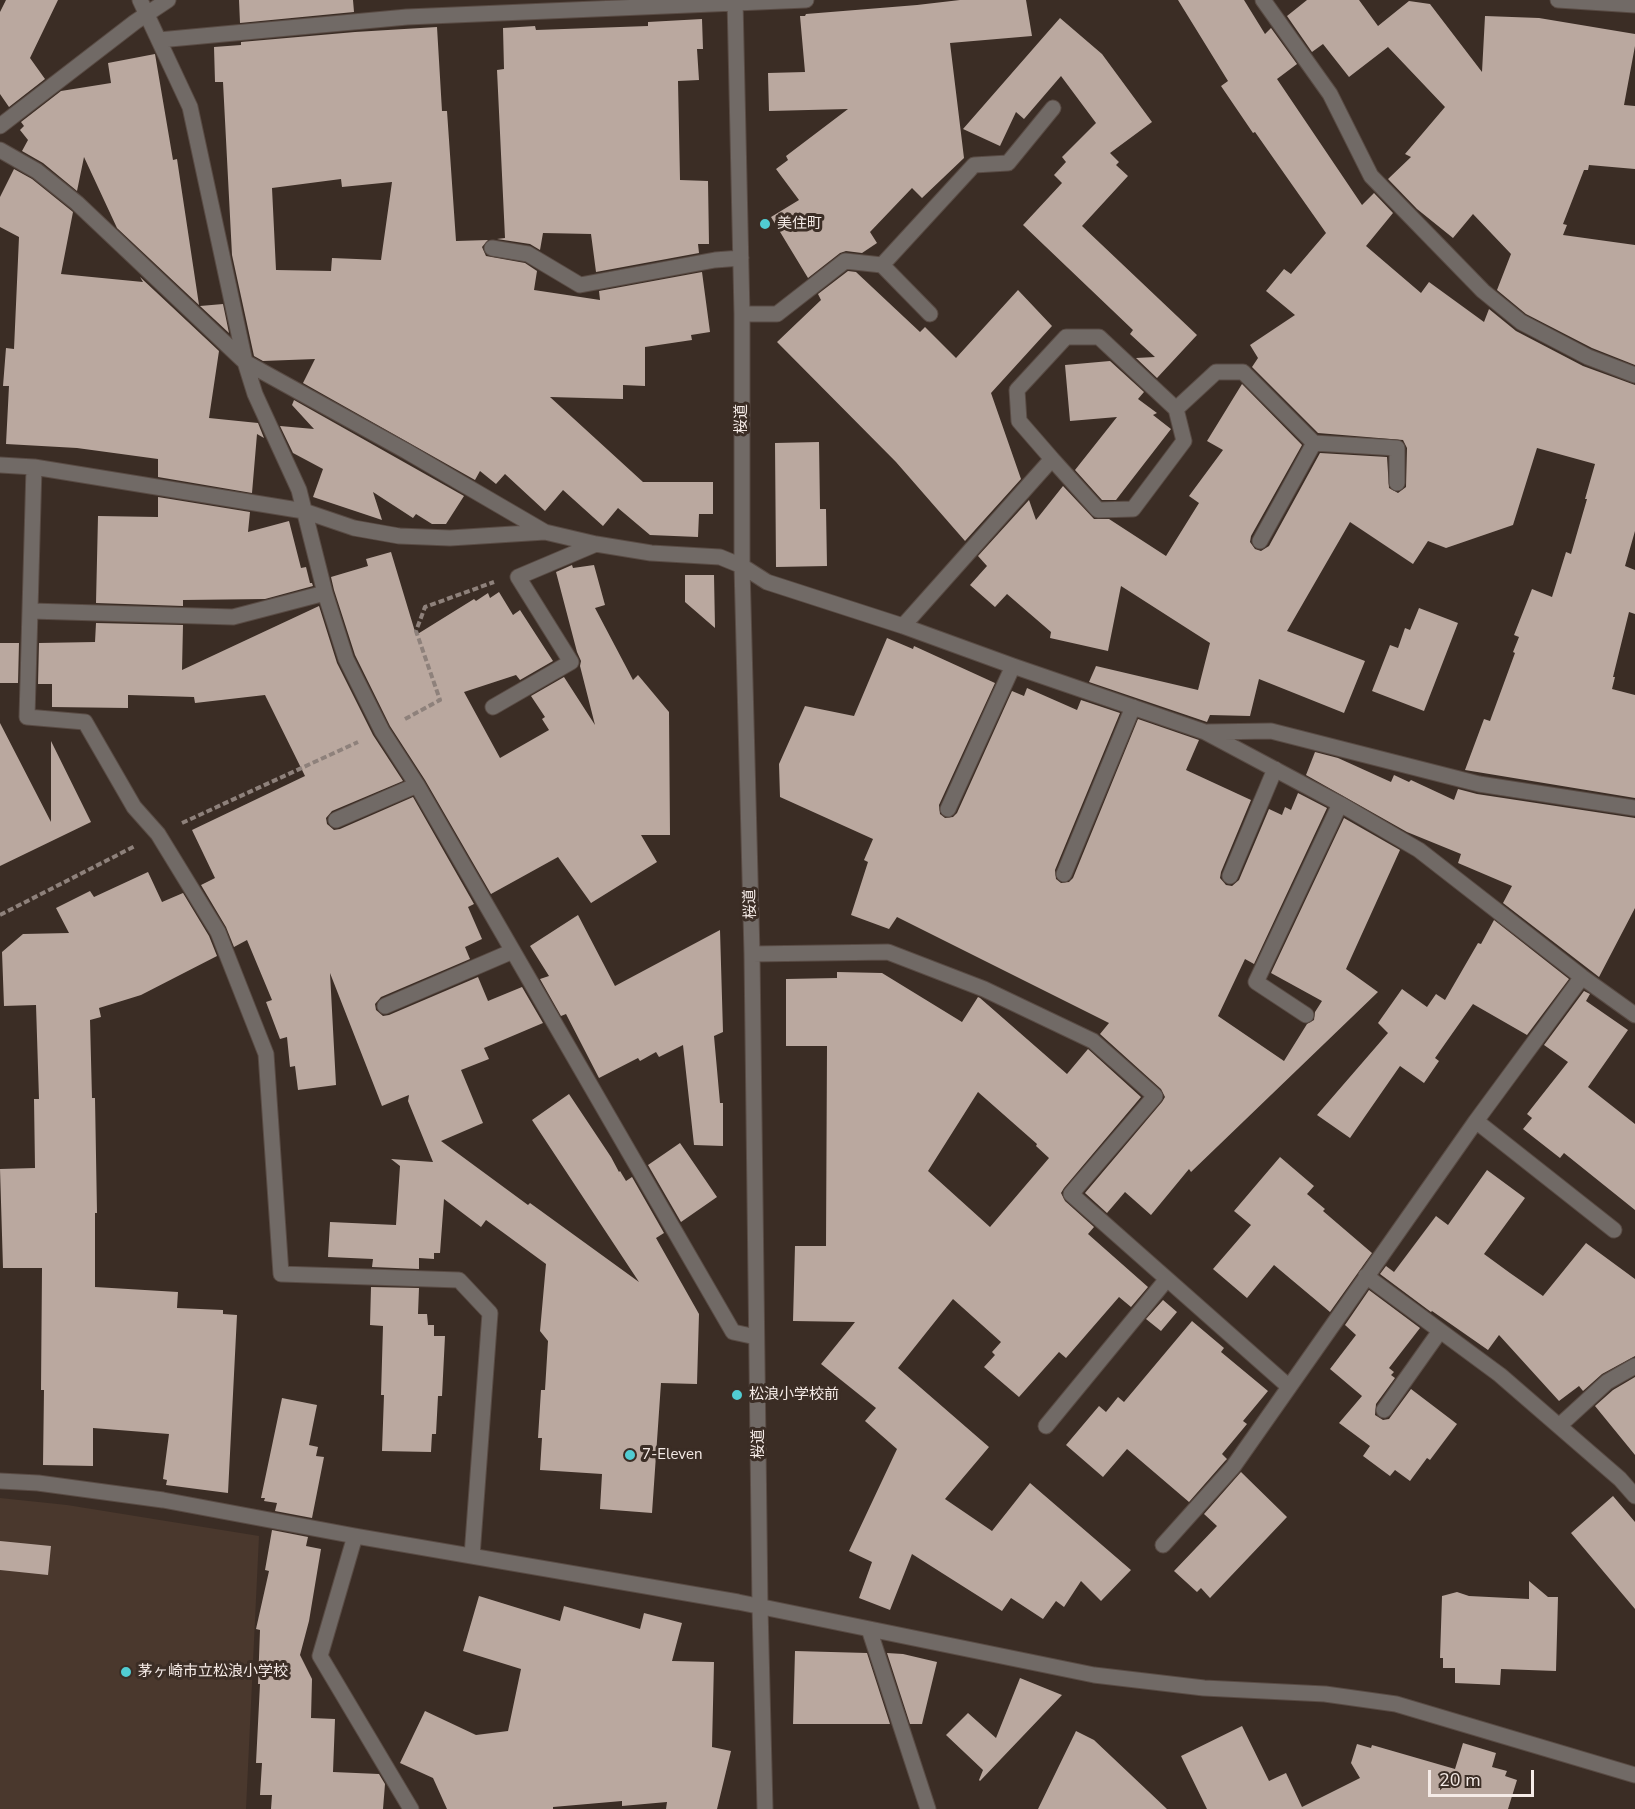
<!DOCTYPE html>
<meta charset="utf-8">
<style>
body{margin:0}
#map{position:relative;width:1635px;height:1809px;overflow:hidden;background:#3b2d25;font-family:"Nunito Sans",sans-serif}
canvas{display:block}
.scale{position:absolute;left:1428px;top:1770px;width:106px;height:27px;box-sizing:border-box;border:3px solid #f5ebe7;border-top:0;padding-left:8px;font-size:18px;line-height:21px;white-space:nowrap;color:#f5ebe7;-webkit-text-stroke:4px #3b2d25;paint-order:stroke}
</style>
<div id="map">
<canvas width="1635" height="1809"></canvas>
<div class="scale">20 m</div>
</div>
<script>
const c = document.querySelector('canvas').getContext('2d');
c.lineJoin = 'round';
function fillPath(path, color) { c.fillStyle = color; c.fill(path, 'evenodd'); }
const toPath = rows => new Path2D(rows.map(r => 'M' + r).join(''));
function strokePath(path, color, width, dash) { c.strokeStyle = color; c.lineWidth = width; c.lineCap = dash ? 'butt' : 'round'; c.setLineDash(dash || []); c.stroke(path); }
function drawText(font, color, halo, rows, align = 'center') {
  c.font = font + ' "Nunito Sans","Noto Sans JP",sans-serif'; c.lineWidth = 6; c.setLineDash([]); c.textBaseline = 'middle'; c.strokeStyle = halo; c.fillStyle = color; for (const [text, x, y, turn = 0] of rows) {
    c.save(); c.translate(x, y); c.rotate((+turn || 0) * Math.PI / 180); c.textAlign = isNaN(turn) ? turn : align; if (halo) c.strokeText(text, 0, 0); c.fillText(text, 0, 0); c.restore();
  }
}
fillPath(toPath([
 [0,1498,67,1505,259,1536,246,1809,0,1809]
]), '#4a382d');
fillPath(toPath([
 [6,0,58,0,30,58,45,79,9,107,0,94,0,12],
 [239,0,353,0,354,12,240,23],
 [960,0,1026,0,1032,36,950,43,964,158,922,198,912,188,870,232,877,243,862,253,846,251,840,253,808,278,771,217,799,200,776,169,788,160,786,156,848,109,769,111,768,73,805,72,800,16,805,16,806,14,917,5],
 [1178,0,1244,0,1265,34,1271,28,1297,64,1277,79,1362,205,1374,193,1393,213,1366,246,1421,293,1429,282,1484,322,1489,309,1516,331,1583,366,1635,385,1635,531,1625,566,1635,570,1635,614,1629,612,1613,677,1615,677,1612,689,1635,695,1635,798,1465,770,1484,719,1490,721,1515,653,1513,652,1519,637,1514,635,1532,589,1552,597,1566,552,1571,554,1587,499,1585,499,1595,464,1537,448,1513,525,1446,548,1428,541,1413,564,1350,522,1287,631,1365,661,1344,713,1259,679,1250,716,1210,715,1207,722,1089,682,1096,666,1198,690,1210,643,1121,586,1108,651,1050,638,1051,632,1007,594,995,607,970,585,987,566,978,556,1029,500,1036,520,1063,486,1094,519,1109,519,1166,556,1199,503,1189,496,1223,450,1207,441,1242,384,1302,445,1251,536,1250,542,1255,549,1261,551,1269,546,1320,453,1387,457,1389,488,1398,493,1406,487,1407,448,1403,440,1318,433,1252,367,1258,358,1250,345,1295,315,1266,291,1284,269,1291,274,1326,233,1255,132,1253,133,1221,86,1228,81],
 [1307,0,1359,0,1378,26,1409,1,1430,4,1482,72,1485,16,1539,18,1635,34,1635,46,1624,105,1635,106,1635,169,1589,165,1588,170,1584,170,1563,224,1567,225,1563,235,1635,245,1635,365,1592,348,1526,314,1497,290,1511,254,1473,214,1453,238,1417,209,1388,179,1411,157,1405,154,1445,107,1388,47,1349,77,1323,44,1312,52,1287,16],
 [1060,18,1102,54,1152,122,1110,153,1119,162,1116,165,1128,176,1082,226,1197,335,1157,378,1136,358,1155,357,1130,334,1133,330,1023,225,1062,183,1054,175,1066,162,1062,157,1096,123,1061,76,1024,119,1016,112,1000,146,963,129],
 [702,19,703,49,697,49,699,80,678,81,680,180,708,181,709,244,698,244,699,253,596,272,591,234,543,233,540,250,530,244,497,239,505,238,497,70,504,69,503,28,535,26,536,30,648,26,648,22],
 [437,27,442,111,447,111,456,241,488,240,482,247,486,256,525,263,537,271,534,290,600,300,599,291,702,272,710,332,691,335,692,340,645,347,645,386,623,385,623,399,550,397,643,482,713,482,713,514,699,514,698,537,650,535,618,508,603,526,563,490,545,511,505,474,496,484,480,471,475,480,303,383,315,359,263,361,254,356,232,255,223,82,215,82,214,47,241,45,241,42,355,32],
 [341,179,342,187,392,182,381,260,332,258,331,271,276,270,272,188],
 [155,54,173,160,177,159,199,305,117,228,84,157,77,191,43,163,22,151,28,140,20,130,24,126,21,122,61,91,111,83,108,63],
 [14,169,32,179,73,212,61,274,143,282,140,277,219,351,209,418,258,423,264,438,257,434,252,493,158,477,158,459,77,448,6,444,9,386,3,386,6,348,14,349,19,237,0,227,0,197],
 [848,271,856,272,920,332,925,327,956,358,1018,290,1052,326,991,393,1021,479,965,541,896,462,777,342,821,300,818,294],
 [223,304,229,333,200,306],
 [1110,361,1144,392,1138,399,1157,413,1153,415,1171,429,1116,500,1102,500,1075,470,1117,417,1070,421,1065,365],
 [294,400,464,496,446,524,432,524,416,514,413,518,373,492,382,520,313,497,323,469,293,453,280,426,314,429,292,405],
 [819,442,820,509,826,509,827,566,776,567,775,443],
 [158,497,250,512,248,532,289,521,301,568,306,567,310,583,312,583,313,586,265,599,183,600,183,606,96,603,98,516,158,517],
 [391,552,416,635,474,599,476,601,488,593,490,598,499,592,513,615,520,610,553,661,520,680,516,675,464,692,500,758,549,730,542,719,545,717,531,696,564,677,595,725,580,666,581,661,577,652,556,572,572,565,573,568,594,565,605,605,595,608,633,680,638,675,669,712,670,835,641,835,657,862,591,903,558,857,491,894,425,780,390,726,355,655,334,590,331,577,368,566,366,559],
 [685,575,714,575,715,628,685,602],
 [319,606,337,663,373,735,403,781,332,811,326,818,327,824,334,830,340,829,413,797,474,904,468,907,482,939,465,947,470,959,381,997,375,1004,376,1010,383,1016,389,1015,478,977,488,1001,522,987,543,1023,484,1048,489,1059,461,1070,483,1123,441,1141,528,1205,530,1203,639,1282,532,1120,569,1094,611,1157,619,1172,620,1171,626,1181,632,1177,664,1233,656,1238,699,1314,697,1384,661,1383,652,1513,600,1509,602,1474,540,1470,542,1438,538,1438,541,1390,545,1390,548,1341,540,1331,546,1264,486,1220,481,1227,444,1199,440,1253,434,1253,434,1259,419,1258,419,1269,372,1267,373,1259,328,1257,330,1222,396,1225,400,1166,391,1159,433,1162,408,1101,409,1095,382,1106,330,973,336,1085,298,1090,295,1066,290,1067,287,1037,280,1039,266,1002,272,1000,247,940,234,947,226,927,201,885,215,878,192,830,305,776,265,695,195,703,194,697,128,695,128,708,52,707,52,684,38,684,39,643,95,642,96,623,183,625,182,670],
 [1419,608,1458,623,1424,711,1372,691,1390,645,1398,648,1405,628,1410,630],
 [887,638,913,649,914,646,995,683,939,805,940,814,945,818,953,817,957,813,1012,691,1024,696,1027,688,1077,710,1081,700,1120,713,1055,870,1056,879,1061,883,1069,882,1073,878,1138,719,1199,740,1186,770,1251,800,1221,872,1220,878,1226,885,1232,886,1239,880,1269,809,1282,815,1285,807,1291,810,1298,793,1327,808,1254,964,1245,959,1218,1016,1284,1061,1307,1024,1314,1020,1315,1012,1322,1001,1271,973,1344,818,1400,850,1346,969,1378,992,1191,1172,1189,1169,1151,1215,1125,1192,1107,1213,1085,1193,1162,1102,1165,1097,1161,1089,1100,1034,1109,1023,897,917,889,929,851,915,868,862,864,860,873,839,780,797,779,764,805,706,854,716],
 [0,643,19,643,18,683,0,683],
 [0,723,51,822,51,741,91,822,0,866],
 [1315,752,1338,758,1391,782,1394,775,1409,782,1411,780,1454,800,1458,789,1477,794,1635,818,1635,908,1599,977,1503,903,1512,886,1458,863,1461,854,1407,832,1306,775],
 [148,872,162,902,183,893,209,936,217,956,141,995,99,1008,101,1017,90,1020,92,1098,95,1098,97,1213,95,1213,95,1287,178,1292,177,1308,223,1310,223,1314,237,1315,228,1493,166,1485,167,1480,163,1479,169,1434,93,1428,93,1466,43,1465,44,1390,41,1390,42,1268,3,1268,0,1169,35,1168,34,1099,39,1099,36,1005,4,1006,2,952,23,934,69,933,56,908,90,891,94,897],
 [578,915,615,986,720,930,723,1032,714,1036,720,1103,723,1103,723,1146,694,1145,683,1045,659,1057,656,1052,640,1061,638,1058,599,1078,566,1014,561,1016,540,979,549,976,530,946],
 [1494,920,1569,979,1527,1035,1473,1004,1435,1058,1439,1061,1424,1083,1400,1066,1350,1138,1317,1115,1388,1033,1378,1023,1402,989,1427,1007,1436,994,1445,1000,1478,943,1481,944],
 [837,972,882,973,962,1022,978,997,980,998,1067,1074,1088,1049,1141,1097,1064,1188,1061,1193,1065,1201,1094,1227,1088,1234,1148,1287,1131,1307,1119,1297,1066,1358,1059,1352,1019,1397,984,1367,995,1355,992,1352,1001,1342,953,1299,898,1368,989,1447,945,1499,992,1531,1030,1483,1131,1570,1101,1601,1081,1581,1064,1607,1056,1601,1043,1619,1011,1598,1002,1611,912,1554,890,1610,859,1598,872,1562,849,1551,897,1449,865,1421,876,1408,821,1364,855,1322,793,1321,795,1246,826,1246,827,1046,786,1046,786,979,837,978],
 [978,1092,1037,1144,1036,1146,1049,1158,990,1227,928,1171],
 [1584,991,1590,994,1586,1001,1628,1030,1588,1087,1635,1124,1635,1210,1564,1153,1560,1158,1523,1129,1532,1118,1527,1114,1568,1062,1544,1045],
 [680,1143,717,1197,681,1222,648,1165],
 [1280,1157,1314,1186,1307,1194,1325,1209,1323,1211,1372,1253,1330,1312,1274,1265,1247,1298,1213,1269,1251,1225,1234,1211],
 [1487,1170,1525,1198,1484,1254,1510,1273,1543,1296,1586,1243,1635,1279,1635,1356,1602,1374,1583,1391,1579,1386,1559,1401,1499,1335,1488,1350,1432,1311,1431,1312,1380,1274,1386,1266,1394,1272,1436,1216,1448,1225],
 [371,1287,419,1288,418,1314,427,1314,428,1325,434,1325,434,1336,445,1336,442,1396,438,1396,436,1434,432,1434,431,1452,382,1451,384,1395,381,1395,383,1326,370,1325],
 [1369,1290,1420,1328,1389,1368,1394,1372,1391,1375,1395,1378,1376,1404,1375,1415,1383,1420,1389,1419,1411,1389,1457,1424,1430,1460,1427,1458,1410,1481,1395,1470,1390,1476,1363,1456,1370,1446,1339,1423,1362,1396,1330,1369,1356,1335,1345,1325],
 [1163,1300,1177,1312,1161,1331,1146,1319],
 [1192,1321,1224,1348,1221,1352,1268,1391,1243,1421,1247,1424,1222,1454,1227,1459,1225,1461,1189,1502,1127,1449,1103,1477,1066,1445,1099,1406,1106,1412,1118,1397,1124,1402],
 [1635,1377,1635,1455,1595,1406,1613,1390],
 [282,1398,317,1405,309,1445,318,1447,316,1456,324,1457,312,1518,275,1511,277,1503,264,1501,265,1498,261,1498],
 [1241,1472,1287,1517,1210,1598,1201,1588,1197,1592,1174,1571,1217,1526,1204,1514],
 [1613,1496,1635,1522,1635,1609,1571,1533],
 [272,1530,308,1537,306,1546,321,1549,309,1621,300,1655,312,1679,311,1718,335,1719,333,1772,379,1774,385,1784,383,1809,271,1809,272,1795,260,1795,262,1763,256,1763,260,1684,258,1684,260,1630,256,1629,269,1571,265,1570],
 [0,1541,51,1546,48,1575,0,1570],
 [1529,1581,1548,1597,1558,1597,1556,1671,1501,1669,1500,1685,1455,1683,1455,1668,1443,1668,1443,1658,1440,1658,1442,1596,1457,1592,1469,1596,1529,1599],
 [479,1596,560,1621,564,1606,640,1629,644,1613,682,1623,672,1661,714,1662,712,1747,731,1751,717,1809,666,1809,667,1802,622,1806,622,1801,553,1807,553,1809,447,1809,433,1778,400,1763,425,1711,476,1735,508,1731,521,1669,463,1651],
 [795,1651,867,1653,890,1724,793,1724],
 [887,1653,903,1654,937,1662,922,1724,910,1724],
 [1020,1678,1062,1695,980,1781,979,1780,983,1770,946,1735,968,1713,996,1738],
 [1242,1726,1269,1781,1286,1773,1302,1807,1360,1778,1351,1763,1357,1744,1371,1748,1372,1745,1455,1769,1463,1743,1496,1753,1492,1767,1507,1771,1505,1776,1517,1780,1508,1809,1207,1809,1181,1756],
 [1076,1731,1094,1740,1167,1809,1038,1809]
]), '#baa89f');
const minor = toPath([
 [140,0,190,107,245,362,255,394,299,490,325,593,346,659,382,731,417,785,733,1332,756,1337],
 [735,0,742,314,742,566,752,954,760,1607,765,1809],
 [1263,0,1330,94,1371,176,1483,291,1521,322,1588,357,1635,375],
 [1558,0,1635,5],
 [159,40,407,17,806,0],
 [0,126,135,22,168,0],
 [0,150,37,171,77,203,245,362,406,451,545,532],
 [492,248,528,254,580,285,715,260,741,258],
 [882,265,974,165,1008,163,1053,108],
 [742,314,777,314,845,261,882,265,930,314],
 [1176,409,1216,372,1243,372,1314,443,1397,448,1397,483],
 [0,465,34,467,304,511,354,528,399,536,450,538,545,532,596,544,651,553,720,557,742,566,767,582,903,626,1013,666,1205,732,1340,804,1419,850,1582,977,1635,1015],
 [34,467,27,717,85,722,134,807,158,834,218,932,266,1054,281,1274,459,1280,490,1313,472,1556],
 [1260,541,1314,443],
 [31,611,233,617,325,593],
 [903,626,1052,459,1019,421,1017,390,1066,337,1099,337,1176,409,1184,441,1133,509,1098,510,1052,459],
 [493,707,571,662,518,577,596,544],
 [1208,732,1271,731,1479,784,1635,808],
 [948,809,1013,666],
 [336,820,417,785],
 [1064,874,1133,707],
 [1230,876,1275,769],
 [752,954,888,952,984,989,1093,1041,1155,1096,1071,1194,1288,1386],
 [385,1006,513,951],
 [1306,1015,1256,982,1340,804],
 [1476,1121,1614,1230],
 [1366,1276,1500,1375,1620,1479,1635,1496],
 [1384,1410,1440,1331],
 [1046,1426,1167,1279],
 [1559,1426,1607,1382,1635,1366],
 [0,1481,38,1483,163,1500,355,1536,738,1602,1094,1675,1204,1688,1325,1694,1396,1704,1635,1775],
 [355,1536,320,1656,411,1809],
 [1163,1545,1233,1467,1476,1121,1582,977],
 [869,1629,928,1809]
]);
strokePath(minor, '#594b44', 17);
strokePath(toPath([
 [405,719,440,700,416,631,425,607,494,582],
 [182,823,358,742],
 [0,915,135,846]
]), '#8e817b', 4, [6, 3]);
strokePath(minor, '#716a66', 15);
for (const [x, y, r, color] of [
 [765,224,6,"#51ccd2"],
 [737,1395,6,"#51ccd2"],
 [630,1455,6,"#51ccd2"],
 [126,1672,6,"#51ccd2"]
]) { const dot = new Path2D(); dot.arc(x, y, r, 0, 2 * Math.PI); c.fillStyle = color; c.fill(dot); strokePath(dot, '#3b2d25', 2); }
drawText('15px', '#f5ebe7', '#3b2d25', [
 ["美住町",777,224],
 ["松浪小学校前",749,1395],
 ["7-Eleven",642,1455],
 ["茅ヶ崎市立松浪小学校",138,1672]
], 'left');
drawText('15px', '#f5ebe7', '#3b2d25', [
 ["桜道",742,419,-90],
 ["桜道",751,904,-91],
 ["桜道",759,1444,-90]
]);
</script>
